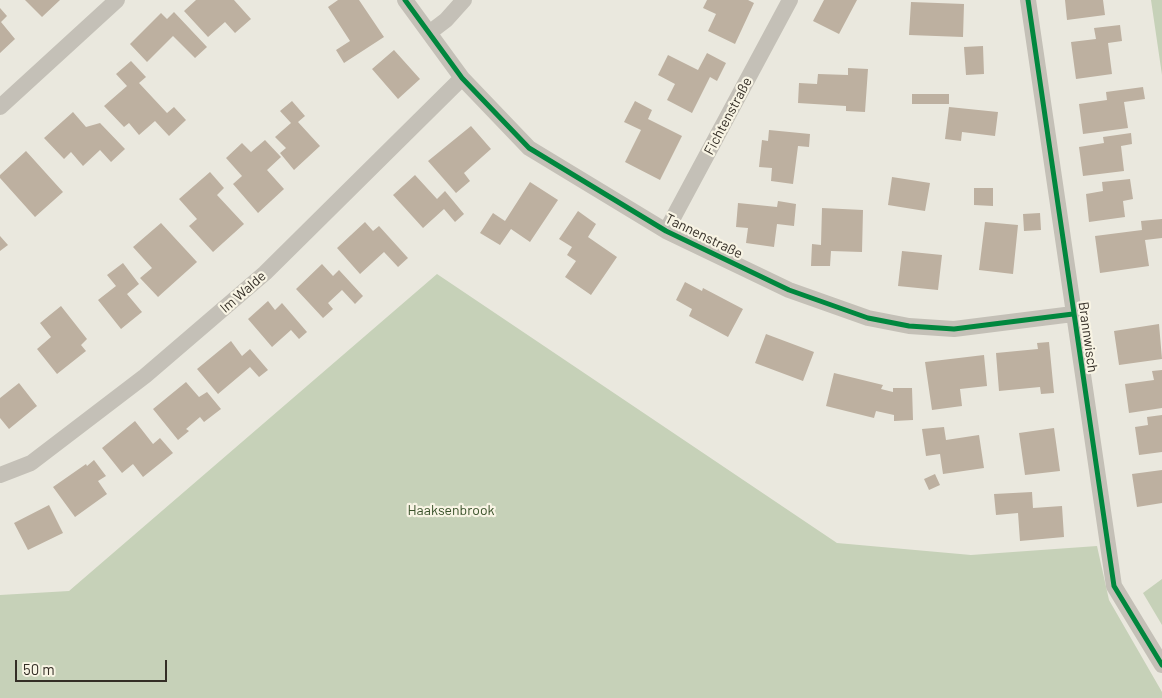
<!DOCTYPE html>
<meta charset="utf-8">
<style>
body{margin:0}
#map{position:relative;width:1162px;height:698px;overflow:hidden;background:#eae8de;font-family:Barlow,sans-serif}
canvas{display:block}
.scale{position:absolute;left:15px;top:660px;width:152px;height:22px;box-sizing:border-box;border:2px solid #342e26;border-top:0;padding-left:6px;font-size:15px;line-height:18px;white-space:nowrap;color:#342e26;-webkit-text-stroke:4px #f8f4e4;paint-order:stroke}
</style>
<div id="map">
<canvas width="1162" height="698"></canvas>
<div class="scale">50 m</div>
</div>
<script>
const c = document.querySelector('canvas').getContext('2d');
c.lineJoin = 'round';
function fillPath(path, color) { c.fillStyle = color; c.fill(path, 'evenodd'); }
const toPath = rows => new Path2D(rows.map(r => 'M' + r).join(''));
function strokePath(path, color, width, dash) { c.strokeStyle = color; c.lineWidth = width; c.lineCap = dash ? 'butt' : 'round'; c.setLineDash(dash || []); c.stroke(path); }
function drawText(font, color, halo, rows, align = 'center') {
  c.font = font + ' Barlow,sans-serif'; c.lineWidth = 4.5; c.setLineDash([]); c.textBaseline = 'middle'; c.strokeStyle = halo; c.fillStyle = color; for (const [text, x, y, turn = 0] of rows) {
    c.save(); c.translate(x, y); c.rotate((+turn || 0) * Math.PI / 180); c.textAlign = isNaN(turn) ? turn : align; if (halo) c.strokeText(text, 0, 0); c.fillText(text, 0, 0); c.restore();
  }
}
fillPath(toPath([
 [1151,0,1162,0,1162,75],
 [437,274,837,543,971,555,1097,546,1109,600,1162,692,1162,698,0,698,0,595,69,591],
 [1162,579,1162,625,1143,593]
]), '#c6d1b8');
fillPath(toPath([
 [25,0,60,0,42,17],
 [196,0,234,0,251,19,235,33,225,22,208,37,184,11],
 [338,0,359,0,384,37,344,63,336,50,350,41,328,7],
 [707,0,748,0,754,3,735,44,708,31,716,14,703,8],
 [824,0,857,0,839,34,813,21],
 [1065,0,1103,0,1105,15,1067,20],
 [911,2,964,4,963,37,909,35],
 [0,8,7,16,1,22,15,39,0,53],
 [174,12,207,47,195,58,173,36,147,62,130,44,161,13,167,19],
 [1120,25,1122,41,1108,43,1112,74,1076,79,1071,42,1096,39,1094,28],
 [983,46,984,74,966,75,964,47],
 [394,50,420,79,398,99,372,69],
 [707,53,726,63,717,81,710,77,692,113,667,100,675,84,658,75,668,55,698,70],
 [131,61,146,77,139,83,167,113,174,107,186,120,169,136,155,121,139,135,129,123,124,127,104,106,127,86,116,74],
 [848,68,868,69,865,112,846,111,846,106,798,103,799,83,817,84,818,74,848,75],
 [1143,87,1145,99,1124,102,1128,128,1083,134,1079,104,1107,100,1106,92],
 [912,94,949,94,949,104,912,104],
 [292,101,305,116,298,122,320,146,294,170,280,153,286,148,275,137,291,123,280,111],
 [635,101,652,110,648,119,682,136,660,180,625,162,641,130,624,122],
 [949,107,998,112,995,136,962,132,961,141,945,139],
 [73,112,86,127,100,123,125,149,111,162,100,150,83,166,71,152,64,159,44,138],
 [471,126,491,149,464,173,470,181,456,193,428,161],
 [769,130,810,134,809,147,798,146,793,184,771,181,772,168,759,167,762,140,768,141],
 [1131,133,1132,144,1121,146,1124,171,1083,176,1079,147,1104,143,1103,137],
 [265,140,281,157,267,170,284,189,258,213,233,184,242,176,226,158,242,143,251,152],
 [26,151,63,192,35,217,0,178,0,175],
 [210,172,224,188,217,195,244,224,213,252,189,226,197,219,179,199],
 [415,175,437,199,445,191,464,214,455,222,444,209,423,228,393,195],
 [892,177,930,183,925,211,888,205],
 [1130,179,1133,199,1123,201,1125,217,1089,222,1086,194,1103,191,1102,182],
 [530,182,558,200,530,242,511,229,500,245,480,233,493,213,505,221],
 [974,188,993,188,993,206,974,205],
 [778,201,796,204,794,226,777,224,774,247,746,243,748,228,736,227,738,203,777,207],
 [822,208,863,210,862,252,831,251,830,266,811,266,812,244,821,245],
 [578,211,596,224,588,237,617,257,591,295,565,277,576,261,567,255,572,247,559,239],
 [1040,213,1041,230,1024,231,1023,214],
 [1162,219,1162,238,1145,240,1149,266,1100,273,1095,236,1142,230,1141,221],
 [365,222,373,231,379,226,408,258,398,267,384,252,360,274,337,248],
 [985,222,1018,225,1013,274,979,270],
 [161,223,197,262,158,297,140,278,152,268,133,247],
 [0,236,8,245,0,251],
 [902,251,942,255,938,290,898,286],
 [123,263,139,284,127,294,142,312,121,329,98,300,116,286,107,275],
 [322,264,333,276,339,270,363,296,355,304,342,290,328,303,333,309,323,318,296,289],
 [685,282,702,291,703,288,743,309,728,337,689,316,692,309,676,300],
 [268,301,275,310,282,303,307,332,299,339,291,330,272,347,248,319],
 [61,306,87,339,81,345,86,351,57,374,37,349,51,337,40,323],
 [1159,324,1162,359,1119,365,1114,331],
 [766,334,814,352,803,381,755,363],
 [231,341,242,356,250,349,268,370,259,377,250,367,218,394,197,369],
 [1049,342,1054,393,1041,394,1040,387,999,391,996,353,1038,349,1037,343],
 [984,355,987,386,960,389,962,406,932,410,925,362],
 [1162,370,1162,408,1129,413,1125,384,1154,380,1152,371],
 [834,373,883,385,881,389,893,392,893,388,912,388,913,420,894,421,894,415,876,411,874,418,826,406],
 [186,382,199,397,207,392,221,409,204,422,200,417,186,429,189,431,178,440,153,409],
 [19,383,37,406,9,429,0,418,0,398],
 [1162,415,1162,452,1139,455,1135,427,1148,425,1147,417],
 [135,421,153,444,160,438,173,453,143,477,133,464,122,473,102,448],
 [944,427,946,440,979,435,984,468,943,474,940,454,926,456,922,429],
 [1054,428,1060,471,1025,475,1019,433],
 [94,460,106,476,98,481,107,494,75,517,53,487,86,464,87,466],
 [1162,470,1162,503,1137,507,1132,474],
 [935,474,940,485,929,490,924,479],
 [1032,492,1033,508,1062,506,1064,537,1020,541,1018,513,996,515,994,494],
 [49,505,63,533,28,550,14,523]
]), '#bdb0a0');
strokePath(toPath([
 [405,0,462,78,529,148,666,231,789,290,868,318,909,326,954,329,1073,314],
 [1028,0,1114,586,1162,665],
 [429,33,446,20,464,0],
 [0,107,117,0],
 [666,231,790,0],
 [0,475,31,463,145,376,265,273,462,78]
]), '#c4c0b7', 16);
strokePath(toPath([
 [405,0,462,78,529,148,666,231,789,290,868,318,909,326,954,329,1073,314],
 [1028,0,1114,586,1162,665]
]), '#00873e', 5);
drawText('14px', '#342e26', '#f8f4e4', [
 ["Fichtenstraße",728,116,-62],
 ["Tannenstraße",704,236,26],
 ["Im Walde",243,292,-41],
 ["Brannwisch",1088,337,82]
]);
drawText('14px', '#39512a', '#f8f4e4', [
 ["Haaksenbrook",451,510]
]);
</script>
